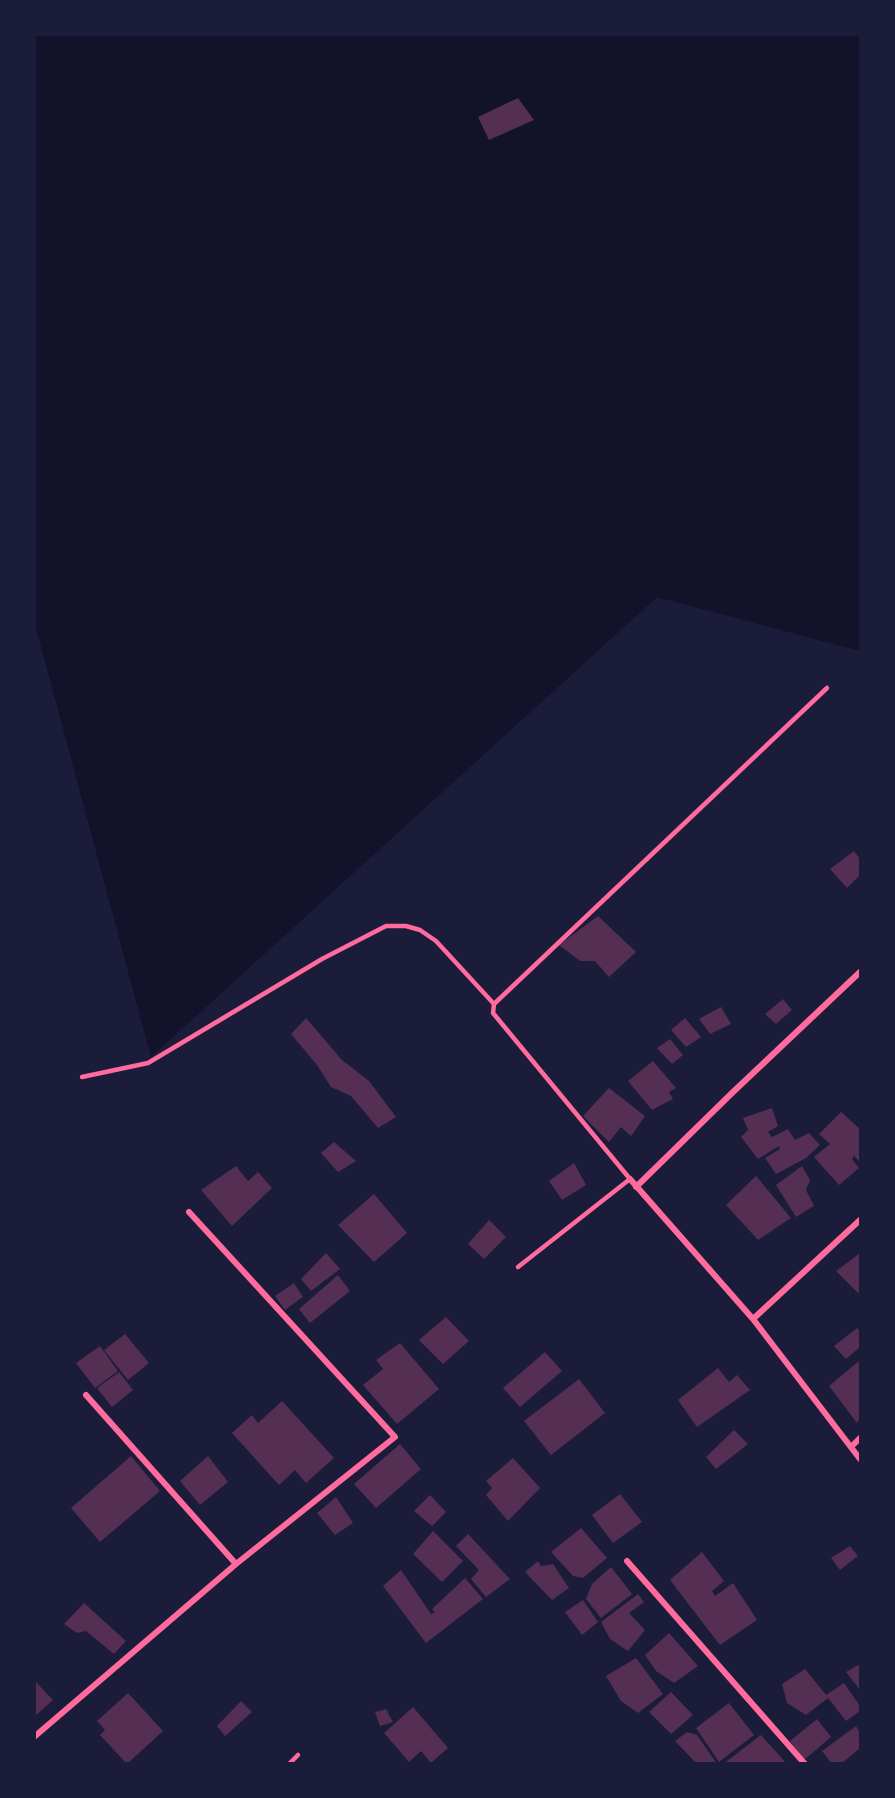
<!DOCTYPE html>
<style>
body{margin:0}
#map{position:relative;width:895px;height:1798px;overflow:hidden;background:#1b1b3a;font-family:Inter,sans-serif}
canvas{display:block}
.frame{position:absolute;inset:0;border:36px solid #1b1b3a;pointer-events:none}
</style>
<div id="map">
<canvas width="895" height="1798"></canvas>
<div class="frame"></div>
</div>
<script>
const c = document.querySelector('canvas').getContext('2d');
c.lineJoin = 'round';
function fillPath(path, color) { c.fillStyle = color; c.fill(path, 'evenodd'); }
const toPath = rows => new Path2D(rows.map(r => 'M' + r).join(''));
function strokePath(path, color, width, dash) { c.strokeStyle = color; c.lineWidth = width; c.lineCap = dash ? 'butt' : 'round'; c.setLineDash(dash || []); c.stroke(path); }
fillPath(toPath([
 [34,35,860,35,860,651,657,597,151,1057,35,624]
]), '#12122b');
fillPath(toPath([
 [518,98,534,120,489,140,478,117],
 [854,851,860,859,860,875,847,888,830,869],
 [598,916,636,952,609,977,595,961,580,961,559,945],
 [783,999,792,1010,776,1024,765,1014],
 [721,1007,731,1024,710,1034,699,1019],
 [306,1018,342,1060,369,1081,396,1117,378,1128,351,1096,331,1087,317,1065,291,1034],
 [685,1018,701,1037,686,1047,671,1030],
 [670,1039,683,1055,672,1064,657,1048],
 [653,1061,676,1088,669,1092,673,1099,652,1110,628,1081],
 [609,1088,645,1116,631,1136,621,1127,609,1142,583,1116],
 [772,1108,778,1126,768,1132,772,1137,788,1129,795,1140,809,1133,820,1145,806,1158,776,1174,765,1158,780,1149,779,1146,758,1159,741,1137,748,1130,743,1118],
 [841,1112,860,1129,860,1162,854,1156,852,1159,859,1168,839,1185,814,1157,830,1144,819,1134],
 [334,1142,356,1161,338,1172,321,1153],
 [574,1163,586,1185,562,1200,549,1181],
 [236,1166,248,1181,258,1172,272,1188,232,1226,201,1190],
 [802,1166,810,1180,806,1190,814,1206,796,1217,776,1185],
 [756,1176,791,1218,758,1240,726,1205],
 [374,1194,407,1233,374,1262,338,1225],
 [489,1220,506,1237,484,1259,468,1244],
 [326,1253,340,1269,311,1291,301,1279],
 [860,1253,860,1295,836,1271],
 [338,1275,350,1291,310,1323,299,1309],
 [294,1283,303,1297,285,1310,275,1296],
 [446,1317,469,1341,443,1364,419,1340],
 [857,1328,860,1331,860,1347,846,1359,834,1346],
 [125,1334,149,1363,128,1380,104,1350],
 [400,1343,439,1389,397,1424,363,1385,383,1369,376,1360],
 [100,1346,118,1371,95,1388,76,1363],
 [545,1352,562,1371,520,1407,503,1388],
 [860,1360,860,1418,857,1423,829,1386],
 [718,1368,729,1382,737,1375,750,1390,697,1427,678,1400],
 [119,1372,133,1390,112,1407,97,1388],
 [579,1379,605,1413,551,1455,524,1421],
 [282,1401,334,1458,306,1483,295,1470,279,1485,232,1433,252,1415,258,1423],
 [734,1430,748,1444,716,1469,706,1457],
 [400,1444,421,1469,376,1508,354,1484],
 [131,1456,160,1491,100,1542,71,1508],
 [208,1456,228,1482,200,1505,180,1481],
 [513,1458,540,1488,508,1521,486,1495,492,1488,486,1481],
 [620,1494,642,1522,613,1543,592,1515],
 [430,1495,446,1512,432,1526,414,1511],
 [336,1497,353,1523,335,1535,317,1513],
 [581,1528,607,1558,583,1578,573,1576,551,1552],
 [433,1531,463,1561,442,1582,413,1554],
 [468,1534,510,1579,486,1597,471,1579,479,1570,456,1546],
 [850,1546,858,1556,840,1570,831,1558],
 [702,1552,724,1581,712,1591,715,1596,733,1583,757,1620,720,1645,670,1580],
 [538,1561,541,1566,553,1564,569,1588,552,1600,525,1572],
 [611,1567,632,1594,601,1618,586,1599,592,1584],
 [401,1570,431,1614,435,1612,432,1609,465,1578,483,1599,426,1643,383,1586],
 [638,1594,644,1602,629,1613,645,1630,628,1651,610,1639,601,1622],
 [583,1600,598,1622,582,1635,565,1612],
 [84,1603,126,1641,114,1654,86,1631,77,1633,64,1624],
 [669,1633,698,1666,674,1683,656,1671,645,1655],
 [636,1658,663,1694,638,1713,621,1701,606,1676],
 [858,1665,860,1667,860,1690,846,1672],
 [805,1669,826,1695,844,1683,860,1706,860,1711,846,1721,828,1698,806,1715,787,1703,782,1684],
 [34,1680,53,1700,34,1717],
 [671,1692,693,1715,671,1734,649,1712],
 [128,1693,163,1731,127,1764,100,1735,105,1730,97,1721],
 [241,1701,252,1712,225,1736,217,1726],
 [729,1703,754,1735,719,1762,696,1728],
 [413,1707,448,1748,431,1763,421,1751,409,1762,384,1733],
 [386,1709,393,1722,380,1726,375,1712],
 [817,1719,831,1737,804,1760,790,1741],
 [856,1726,860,1733,860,1748,841,1764,832,1764,822,1751],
 [687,1732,697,1735,717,1764,697,1764,675,1741],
 [761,1735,787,1764,723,1764]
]), '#542f53');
strokePath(toPath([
 [82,1077,148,1063,322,959,386,926,406,926,420,930,436,941,494,1004],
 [518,1267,630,1179,493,1013,494,1004,827,688],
 [289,1764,298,1755]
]), '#ff6b9d', 4.5);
strokePath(toPath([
 [630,1179,753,1319,860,1459],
 [636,1187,732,1093,860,972],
 [753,1319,860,1220],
 [86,1395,236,1564],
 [851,1447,860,1438],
 [627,1561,805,1764],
 [34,1737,236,1564,395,1437,189,1212]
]), '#ff6b9d', 6);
</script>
